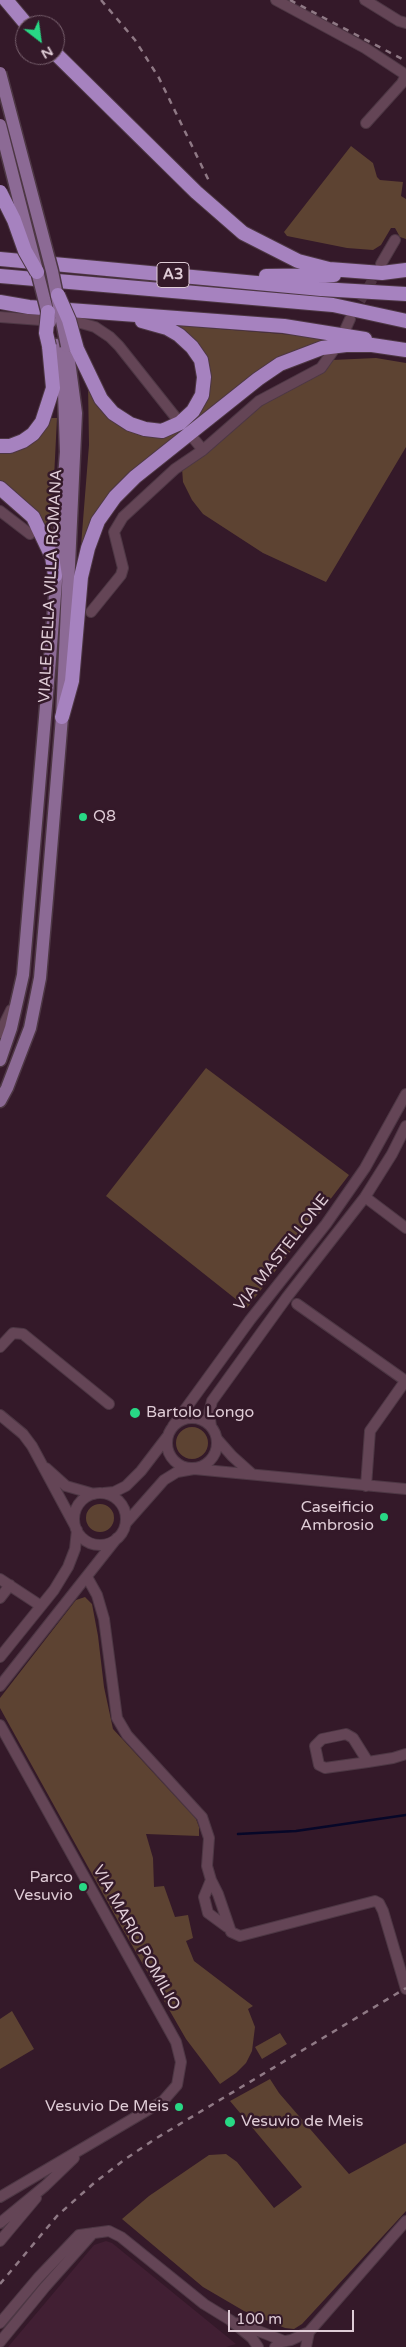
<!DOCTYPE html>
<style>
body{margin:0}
#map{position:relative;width:406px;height:2347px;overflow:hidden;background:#341929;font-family:"Varela Round",sans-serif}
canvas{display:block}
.north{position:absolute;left:15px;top:15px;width:50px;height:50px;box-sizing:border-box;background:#341929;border:1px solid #78616e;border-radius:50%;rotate:150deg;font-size:14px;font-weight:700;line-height:20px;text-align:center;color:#dfccd6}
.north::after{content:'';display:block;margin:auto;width:18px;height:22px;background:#28d885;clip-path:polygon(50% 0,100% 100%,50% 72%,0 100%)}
.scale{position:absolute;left:228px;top:2310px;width:126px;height:22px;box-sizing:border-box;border:2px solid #dfccd6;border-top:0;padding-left:6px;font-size:15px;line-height:18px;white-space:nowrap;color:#dfccd6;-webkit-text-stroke:4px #341929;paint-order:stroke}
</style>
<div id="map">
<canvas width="406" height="2347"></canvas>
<div class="north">N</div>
<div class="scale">100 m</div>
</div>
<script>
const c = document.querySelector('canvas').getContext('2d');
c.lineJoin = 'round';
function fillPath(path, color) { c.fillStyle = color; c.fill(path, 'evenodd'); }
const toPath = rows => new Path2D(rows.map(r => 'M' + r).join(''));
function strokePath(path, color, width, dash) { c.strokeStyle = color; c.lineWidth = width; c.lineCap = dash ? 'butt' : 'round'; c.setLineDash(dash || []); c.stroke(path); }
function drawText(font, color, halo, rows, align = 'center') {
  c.font = font + ' "Varela Round",sans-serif'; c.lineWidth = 5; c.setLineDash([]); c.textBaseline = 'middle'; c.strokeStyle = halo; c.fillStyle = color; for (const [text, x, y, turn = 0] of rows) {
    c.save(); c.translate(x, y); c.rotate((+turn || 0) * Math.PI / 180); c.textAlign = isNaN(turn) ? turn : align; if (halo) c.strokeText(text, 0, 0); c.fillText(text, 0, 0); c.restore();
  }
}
fillPath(toPath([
 [106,2241,112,2243,236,2344,226,2347,8,2347,94,2245]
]), '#411f33');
fillPath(toPath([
 [351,146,373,163,377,177,380,180,403,182,401,196,406,199,406,239,400,237,395,228,391,228,381,245,373,250,347,248,287,236,284,232],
 [172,325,331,338,333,342,302,351,131,477,83,546,81,546,89,445,88,383,122,424,179,428,191,423,200,412,209,384],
 [376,358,406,363,406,447,326,582,263,553,203,514,192,500,183,482,182,468,264,400,332,360],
 [51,418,57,418,51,538,49,538,18,496,0,481,0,451,37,439],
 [206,1068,349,1175,247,1308,106,1196],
 '176 1443a16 16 0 1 1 32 0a16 16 0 1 1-32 0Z',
 '86 1518a14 14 0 1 1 28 0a14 14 0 1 1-28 0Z',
 [85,1597,92,1604,98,1636,104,1687,113,1729,196,1819,199,1827,199,1836,146,1834,153,1858,154,1887,164,1886,175,1917,188,1915,193,1938,186,1941,194,1961,253,2006,248,2009,255,2027,252,2051,246,2063,236,2073,220,2084,186,2039,118,1921,0,1708,0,1698,76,1600],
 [12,2011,34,2049,0,2069,0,2019],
 [280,2033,287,2044,262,2059,255,2047],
 [270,2079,279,2093,349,2174,406,2143,406,2211,302,2324,294,2329,285,2328,244,2311,203,2287,122,2219,149,2196,209,2155,226,2154,237,2162,274,2208,302,2187,230,2101]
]), '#5d4332');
strokePath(toPath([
 [238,1834,296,1831,406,1815]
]), '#070728', 2.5);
strokePath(toPath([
 [353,314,379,268]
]), '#4e3443', 10, [10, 5]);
const minor = toPath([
 [276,0,365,48,403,73,405,77,402,83,366,123],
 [365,0,399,21,406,23],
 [381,264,395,240],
 [0,317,81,323,95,327,110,337,119,346,177,419],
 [345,330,350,319],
 [193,438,203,450],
 [0,511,30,534],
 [91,612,121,575,123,568,114,532,123,517,175,469,203,450,259,401,321,368,333,351],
 [0,1033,11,1010],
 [365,1197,406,1228],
 [297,1304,406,1381],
 [0,1347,13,1333,23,1334,109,1404],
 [0,1415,23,1434,32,1446,75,1526],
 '167 1443a25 25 0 1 1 50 0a25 25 0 1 1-50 0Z',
 [173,1426,250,1320,326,1224,365,1168,406,1094],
 [211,1426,209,1413,212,1401,287,1297,365,1197,392,1154,406,1126],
 [217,1439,232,1456,252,1474],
 [46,1468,66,1486,94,1494],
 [366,1486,370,1431,406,1380],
 [104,1493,114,1492,126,1486,141,1471,167,1437],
 '74 1519a26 26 0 1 1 52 0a26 26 0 1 1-52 0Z',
 [126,1523,164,1480,177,1472,194,1469,406,1489],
 [87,1577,97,1595,104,1619,117,1718,127,1735,202,1817,209,1838,207,1866,211,1880,218,1894,231,1932,240,1936,375,1901,379,1903,383,1911,406,1989],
 [0,1579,41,1606],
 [0,1598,10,1585],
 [0,1657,54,1590,68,1567,75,1549,77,1530],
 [0,1686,117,1538],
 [0,1725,176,2042,181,2062,177,2085,163,2101,0,2197],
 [368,1762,353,1738,346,1734,322,1739,315,1746,319,1765,325,1768,368,1762,393,1758,406,1754],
 [211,1880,204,1897,208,1913,227,1927],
 [0,2223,45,2186,74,2158],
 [0,2241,36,2198],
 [0,2323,38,2278,79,2235,109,2231,121,2237,204,2304,230,2320,252,2338,258,2347],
 [238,2323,284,2341],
 [0,2342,45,2287,93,2233],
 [275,2347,281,2342,291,2340,309,2332,406,2221],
 [306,2347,309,2332]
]);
const major = toPath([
 [0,1060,11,1028,23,975,50,659,66,452,64,392,56,345],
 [0,1101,7,1088,30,1028,40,978,47,898,62,717,76,413,67,346]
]);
const highway = toPath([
 [6,0,27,25],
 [55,53,196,192,243,233,298,261,329,269,382,273,406,270],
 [0,259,321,289,406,294],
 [0,276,333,305,406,321],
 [266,276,334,275],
 [0,302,29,307,284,326,365,339],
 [77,349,101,399,113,413,130,424,145,429,162,431,180,423,193,411,202,395,204,377,201,360,192,347,179,335,167,328,142,321],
 [0,446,10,446,23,441,33,434,42,422,53,388,49,346],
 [0,488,33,517,52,557,55,576],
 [62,717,72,681,81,577,88,548,98,521,115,497,135,477,258,379,280,364,322,348,346,345,372,345,406,350]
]);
strokePath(minor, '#4d3744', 12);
strokePath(major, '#4d3744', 15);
strokePath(highway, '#4d3744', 16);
strokePath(minor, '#644556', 10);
strokePath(major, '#8c6a95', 12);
strokePath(highway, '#a682bf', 14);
strokePath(toPath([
 [101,0,135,40,159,78,209,181],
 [290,0,406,61],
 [0,2284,57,2216,94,2183,124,2160,155,2139,406,1988]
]), '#8f7985', 2.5, [6, 6]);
const majorBridge = toPath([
 [0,73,52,271,67,346],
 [0,125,50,322]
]);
const highwayBridge = toPath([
 [0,192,14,220,25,251,37,272],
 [58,295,69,320,77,349],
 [48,312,46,333,49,346]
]);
strokePath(majorBridge, '#4d3744', 15, []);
strokePath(highwayBridge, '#4d3744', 16, []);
strokePath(majorBridge, '#8c6a95', 12);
strokePath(highwayBridge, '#a682bf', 14);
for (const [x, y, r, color] of [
 [83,817,5,"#28d885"],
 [135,1413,6,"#28d885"],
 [384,1517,5,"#28d885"],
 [83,1887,5,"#28d885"],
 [179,2107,5,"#28d885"],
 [230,2122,6,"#28d885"]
]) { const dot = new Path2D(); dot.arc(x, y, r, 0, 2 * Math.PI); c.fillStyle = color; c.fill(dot); strokePath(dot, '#341929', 2); }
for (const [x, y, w] of [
 [173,275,32]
]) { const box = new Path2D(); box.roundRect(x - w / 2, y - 12.5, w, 25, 4); c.fillStyle = '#341929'; c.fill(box); strokePath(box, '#dfccd6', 1); }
drawText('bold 15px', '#dfccd6', null, [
 ["A3",173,275]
]);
drawText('16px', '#dfccd6', '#341929', [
 ["VIALE DELLA VILLA ROMANA",51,586,-87],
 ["VIA MASTELLONE",282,1253,-52],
 ["VIA MARIO POMILIO",136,1938,61]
]);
drawText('16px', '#dfccd6', '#341929', [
 ["Q8",93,817],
 ["Bartolo Longo",146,1413],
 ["Caseificio",374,1508,"right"],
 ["Ambrosio",374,1526,"right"],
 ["Parco",73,1878,"right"],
 ["Vesuvio",73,1896,"right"],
 ["Vesuvio De Meis",169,2107,"right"],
 ["Vesuvio de Meis",241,2122]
], 'left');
</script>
